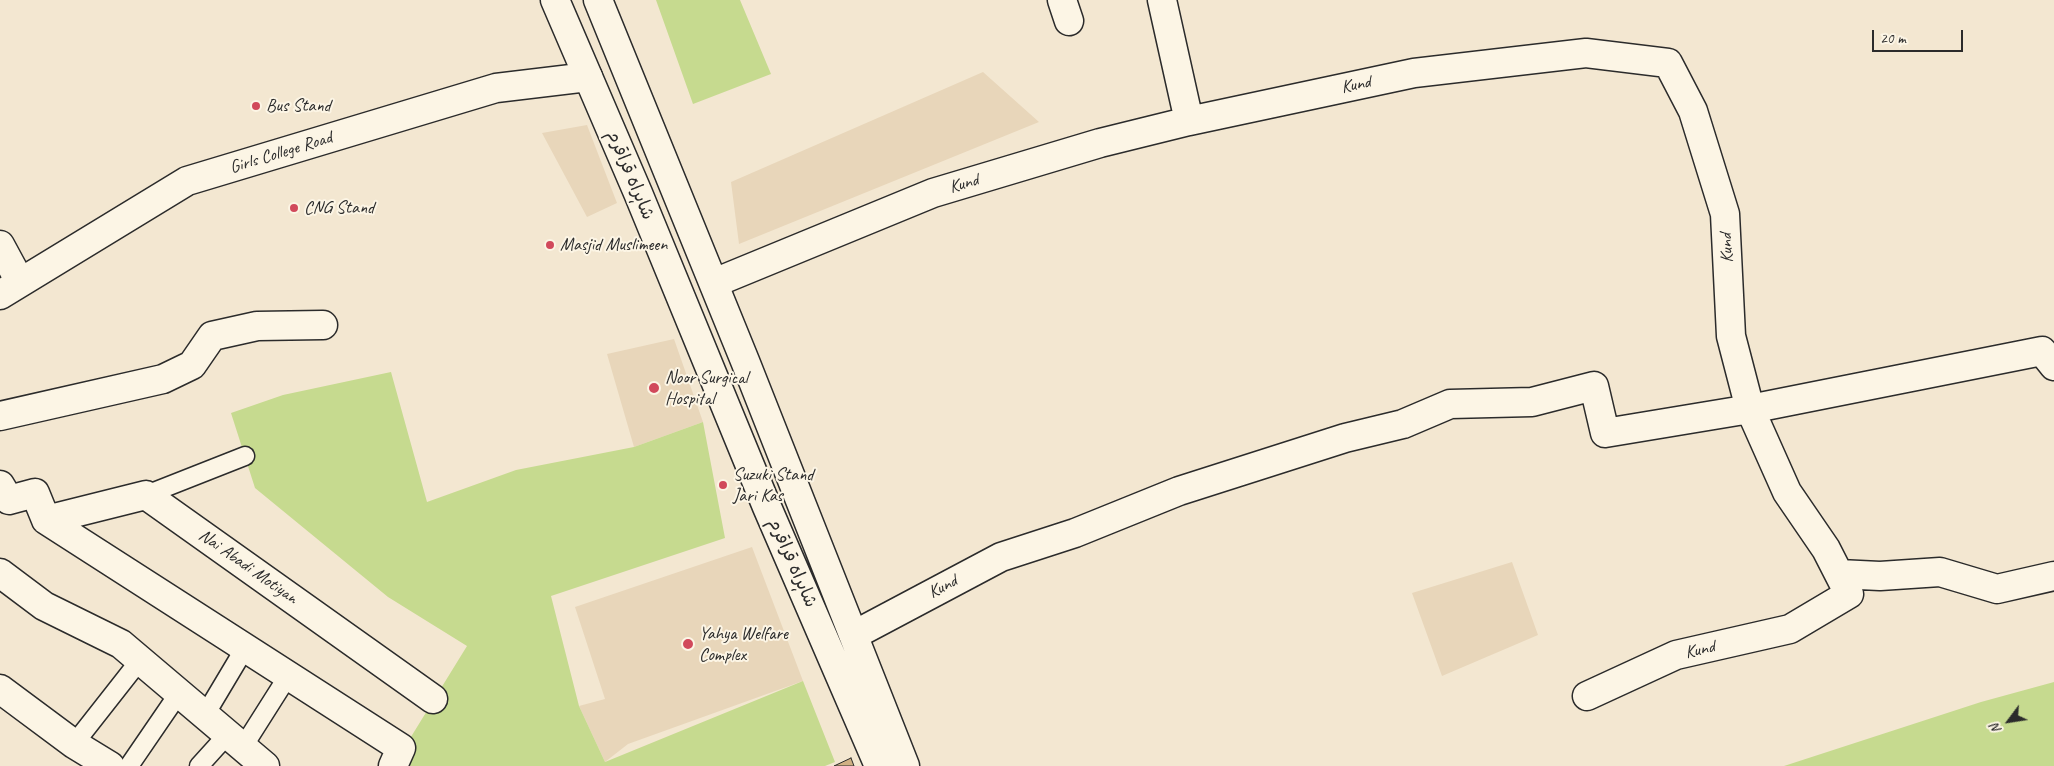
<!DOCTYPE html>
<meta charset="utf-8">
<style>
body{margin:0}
#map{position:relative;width:2054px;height:766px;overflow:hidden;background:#f3e7d1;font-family:Caveat,sans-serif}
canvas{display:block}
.north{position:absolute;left:1984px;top:696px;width:50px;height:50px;-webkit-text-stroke:4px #fcf5e5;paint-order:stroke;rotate:239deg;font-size:14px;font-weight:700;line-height:20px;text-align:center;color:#2b2b2b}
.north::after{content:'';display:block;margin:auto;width:18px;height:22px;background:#2b2b2b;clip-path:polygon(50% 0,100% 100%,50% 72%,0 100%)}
.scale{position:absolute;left:1872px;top:30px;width:91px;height:22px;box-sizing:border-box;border:2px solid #2b2b2b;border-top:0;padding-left:6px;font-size:15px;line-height:18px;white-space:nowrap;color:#2b2b2b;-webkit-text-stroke:4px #fcf5e5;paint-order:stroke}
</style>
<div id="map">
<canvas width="2054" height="766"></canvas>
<div class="north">N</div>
<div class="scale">20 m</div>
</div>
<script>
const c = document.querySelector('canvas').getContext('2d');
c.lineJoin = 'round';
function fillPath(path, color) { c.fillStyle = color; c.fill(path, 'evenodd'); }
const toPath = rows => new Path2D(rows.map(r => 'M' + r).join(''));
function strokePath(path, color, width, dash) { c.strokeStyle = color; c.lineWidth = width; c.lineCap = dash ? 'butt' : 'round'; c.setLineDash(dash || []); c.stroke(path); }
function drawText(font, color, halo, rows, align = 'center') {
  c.font = font + ' Caveat,"Playpen Sans Arabic",sans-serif'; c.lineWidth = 4; c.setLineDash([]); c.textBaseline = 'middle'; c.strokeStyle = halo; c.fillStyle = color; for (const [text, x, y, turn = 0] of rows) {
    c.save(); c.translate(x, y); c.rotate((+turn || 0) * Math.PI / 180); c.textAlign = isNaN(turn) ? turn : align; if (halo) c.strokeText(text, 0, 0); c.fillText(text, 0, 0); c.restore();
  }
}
fillPath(toPath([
 [983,72,1039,122,739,244,731,182],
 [587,125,617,203,587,217,542,133],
 [674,339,703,422,634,447,607,354],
 [752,547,803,681,628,744,605,762,579,706,605,699,575,607],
 [1512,562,1538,635,1442,676,1412,593]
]), '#e8d6ba');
fillPath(toPath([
 [656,0,740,0,771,74,693,104],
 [391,372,427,502,516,470,634,447,703,422,725,538,551,596,579,706,605,762,803,681,835,762,825,766,393,766,467,646,388,597,255,488,231,413,283,395],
 [2054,682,2054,766,1784,766,1981,702]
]), '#c6da8f');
const building = toPath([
 [851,758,854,766,834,766,851,758]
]);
fillPath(building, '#d0b083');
strokePath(building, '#2b2b2b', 1);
const lane = toPath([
 [146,495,245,456],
 [205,715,245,648],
 [74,744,140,660],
 [243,747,288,676],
 [129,766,179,693],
 [199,766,228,734]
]);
const street = toPath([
 [1062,0,1069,21],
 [1162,0,1189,121],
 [0,245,20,282],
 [714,283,933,193,1100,143,1189,121,1414,73,1586,53,1668,63,1693,111,1725,214,1731,336,1750,409,1787,492,1826,549,1849,594,1790,629,1676,655,1587,696],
 [0,416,163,379,192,365,212,336,257,326,323,325],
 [0,485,9,500,35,493,46,520,401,748,393,766],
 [46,520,146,495,433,699],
 [0,573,44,606,121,644,265,766],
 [1839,574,1880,576,1940,572,1997,589,2054,576],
 [854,635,1001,557,1075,533,1179,491,1345,438,1403,424,1450,404,1532,402,1594,386,1605,433,1750,409,2042,351,2054,366],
 [0,689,74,744,110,766]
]);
const secondary = toPath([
 [0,295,187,181,496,88,588,77]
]);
const highway = toPath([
 [555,0,638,193,767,507,879,766],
 [598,0,745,361,905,766]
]);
strokePath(lane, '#2b2b2b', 21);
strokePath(street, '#2b2b2b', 31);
strokePath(secondary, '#2b2b2b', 31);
strokePath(highway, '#2b2b2b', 31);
strokePath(lane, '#fcf5e5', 18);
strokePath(street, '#fcf5e5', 28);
strokePath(secondary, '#fcf5e5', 28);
strokePath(highway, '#fcf5e5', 28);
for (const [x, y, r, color] of [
 [256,106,5,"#d1495b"],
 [294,208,5,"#d1495b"],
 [550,245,5,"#d1495b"],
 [654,388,6,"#d1495b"],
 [723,485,5,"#d1495b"],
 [688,644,6,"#d1495b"]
]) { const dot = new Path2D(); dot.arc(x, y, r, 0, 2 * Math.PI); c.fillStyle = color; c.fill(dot); strokePath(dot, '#fcf5e5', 2); }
drawText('18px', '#2b2b2b', '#fcf5e5', [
 ["Kund",1356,85,-12],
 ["Girls College Road",281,153,-17],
 ["شاہراہ قراقرم",630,175,67],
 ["Kund",964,184,-17],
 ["Kund",1727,248,-93],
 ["شاہراہ قراقرم",792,563,66],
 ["Nai Abadi Motiyan",248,567,35],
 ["Kund",943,587,-28],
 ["Kund",1700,650,-13]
]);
drawText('18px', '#2b2b2b', '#fcf5e5', [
 ["Bus Stand",266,106],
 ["CNG Stand",304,208],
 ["Masjid Muslimeen",560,245],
 ["Noor Surgical",665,378],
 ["Hospital",665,399],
 ["Suzuki Stand",733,475],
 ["Jari Kas",733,496],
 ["Yahya Welfare",699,634],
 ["Complex",699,655]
], 'left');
</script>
